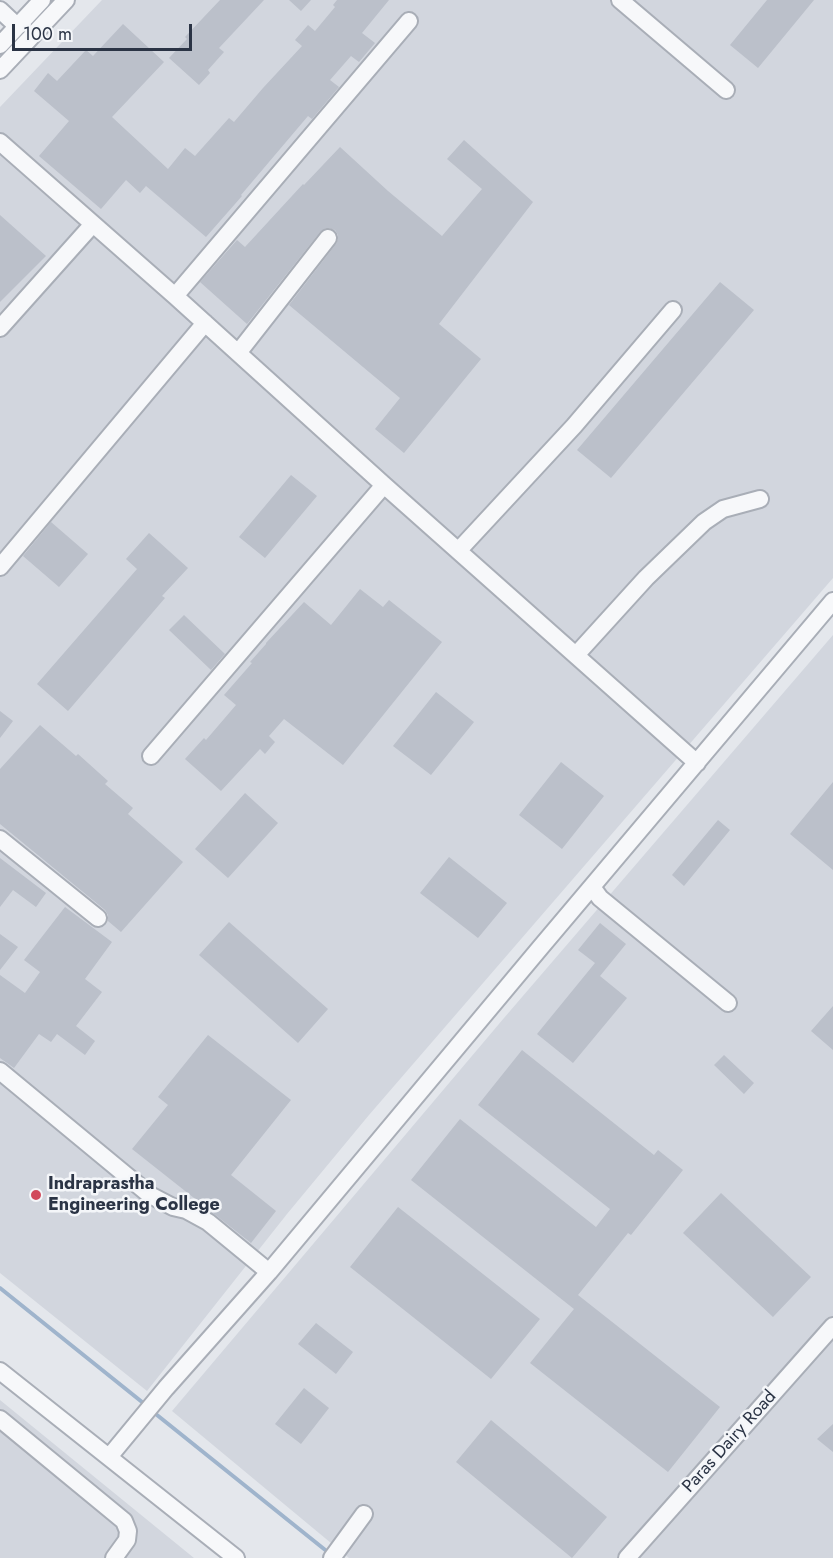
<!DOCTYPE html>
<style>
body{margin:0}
#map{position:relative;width:833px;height:1558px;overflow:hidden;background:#e4e7ec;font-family:Jost,sans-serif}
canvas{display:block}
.scale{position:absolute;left:12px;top:24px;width:180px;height:27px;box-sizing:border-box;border:3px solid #2b3445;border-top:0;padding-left:8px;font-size:18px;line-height:21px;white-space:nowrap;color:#2b3445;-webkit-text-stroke:4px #f4f6f9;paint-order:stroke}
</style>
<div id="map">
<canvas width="833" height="1558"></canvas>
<div class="scale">100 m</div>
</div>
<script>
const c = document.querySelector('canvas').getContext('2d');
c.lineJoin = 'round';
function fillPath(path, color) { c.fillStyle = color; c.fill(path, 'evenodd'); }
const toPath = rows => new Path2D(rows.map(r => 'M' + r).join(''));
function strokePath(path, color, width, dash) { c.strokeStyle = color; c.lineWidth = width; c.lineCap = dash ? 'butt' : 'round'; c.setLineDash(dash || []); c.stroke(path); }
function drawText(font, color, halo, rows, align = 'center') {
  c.font = font + ' Jost,sans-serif'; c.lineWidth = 5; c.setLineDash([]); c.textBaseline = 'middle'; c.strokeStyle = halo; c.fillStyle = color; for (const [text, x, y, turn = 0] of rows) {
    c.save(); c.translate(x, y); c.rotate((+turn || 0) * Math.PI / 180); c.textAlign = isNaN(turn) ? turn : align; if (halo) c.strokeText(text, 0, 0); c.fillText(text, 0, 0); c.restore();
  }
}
fillPath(toPath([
 [102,0,833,0,833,578,369,1115,287,1214,147,1391,0,1273,0,107],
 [833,635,833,1558,349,1558,172,1411,504,1018],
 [0,1400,194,1558,0,1558]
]), '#d2d6de');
strokePath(toPath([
 [0,1288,147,1406],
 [152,1411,329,1553]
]), '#9fb4cc', 4);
fillPath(toPath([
 [220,0,264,0,219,48,224,52,208,70,210,73,199,85,169,58,187,39,185,37],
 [289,0,311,0,301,11],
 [337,0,389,0,362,33,375,43,359,62,351,56,330,80,339,87,312,119,308,116,241,195,242,196,206,237,146,186,140,193,126,180,101,209,39,156,69,121,34,91,48,73,57,81,86,50,93,56,123,24,164,62,112,117,168,169,185,148,195,156,229,118,234,122,263,88,302,46,295,40,308,25,315,31,335,7,333,5],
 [767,0,814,0,758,68,730,45],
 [464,140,533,202,439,324,481,359,404,453,375,429,400,398,289,305,336,244,338,239,338,235,335,230,329,228,324,229,320,232,247,324,200,282,237,240,245,247,303,184,304,185,340,147,388,191,442,236,482,189,447,159],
 [0,215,46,256,0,302],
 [720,282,754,310,611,478,577,450],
 [291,475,317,496,265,558,239,537],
 [51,522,88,554,59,587,23,556],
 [149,533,188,568,162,596,165,598,68,711,37,684,137,569,126,559],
 [360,589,383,607,389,600,442,642,343,765,284,719,269,736,275,742,265,754,260,749,221,791,185,759,204,738,206,740,236,705,224,695,252,663,250,662,266,644,266,643,304,602,331,625],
 [184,615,225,654,211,670,169,630],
 [436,692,474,722,431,775,393,746],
 [0,711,13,721,0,738],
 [40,725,76,756,78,754,108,781,105,784,133,808,128,814,183,862,121,932,108,921,108,915,105,910,0,824,0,769],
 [561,762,604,796,562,849,519,815],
 [833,782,833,870,790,834],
 [245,793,278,823,228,878,195,849],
 [718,820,730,830,684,886,672,875],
 [449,857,507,903,478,938,420,893],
 [0,858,46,893,36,907,13,890,0,907],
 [65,907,112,942,85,979,102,992,76,1026,95,1041,85,1055,57,1034,51,1042,39,1034,14,1068,0,1058,0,975,25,993,40,972,24,960],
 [229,922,328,1009,298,1043,199,955],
 [600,923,626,944,600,976,627,998,573,1063,537,1034,595,963,578,950],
 [0,934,18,947,0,970],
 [833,1006,833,1050,811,1031],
 [208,1035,291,1100,231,1175,276,1211,251,1243,132,1149,168,1105,158,1097],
 [522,1050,654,1155,658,1150,683,1170,631,1235,628,1233,578,1295,720,1407,668,1472,530,1363,574,1309,411,1180,460,1119,596,1227,610,1209,478,1105],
 [724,1055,754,1083,744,1094,714,1065],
 [721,1193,811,1277,773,1317,683,1233],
 [398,1207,540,1319,491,1379,350,1267],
 [316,1323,353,1352,336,1374,298,1344],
 [304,1388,329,1408,301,1444,275,1424],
 [491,1420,607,1517,572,1558,456,1462],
 [833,1424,833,1452,817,1439]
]), '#bbc0ca');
const minor = toPath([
 [620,0,726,90],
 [0,10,17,26],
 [0,45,42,0],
 [0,70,66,0],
 [0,142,175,296,384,485,697,763],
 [175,296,409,21],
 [0,328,93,224],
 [238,353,328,238],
 [458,551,574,426,673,310],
 [0,567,205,323],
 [576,655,646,578,704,522,723,509,760,499],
 [151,756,384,485],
 [0,839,98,918],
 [592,887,600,898,728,1003],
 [0,1071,150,1195,173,1207,186,1210,208,1222,269,1272],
 [0,1371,236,1558],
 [0,1419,124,1521,128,1531,127,1540,114,1558],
 [109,1457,166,1388,269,1272,540,948,833,601],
 [332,1558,364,1514],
 [627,1558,833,1326]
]);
strokePath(minor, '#a9aeb7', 20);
strokePath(minor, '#f7f8fa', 16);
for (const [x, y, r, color] of [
 [36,1195,6,"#d1495b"]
]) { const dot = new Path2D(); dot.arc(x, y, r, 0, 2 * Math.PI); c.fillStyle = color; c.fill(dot); strokePath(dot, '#f4f6f9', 2); }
drawText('bold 18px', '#2b3445', '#f4f6f9', [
 ["Indraprastha",48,1185],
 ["Engineering College",48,1206]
], 'left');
drawText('18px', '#2b3445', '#f4f6f9', [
 ["Paras Dairy Road",730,1442,-48]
]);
</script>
